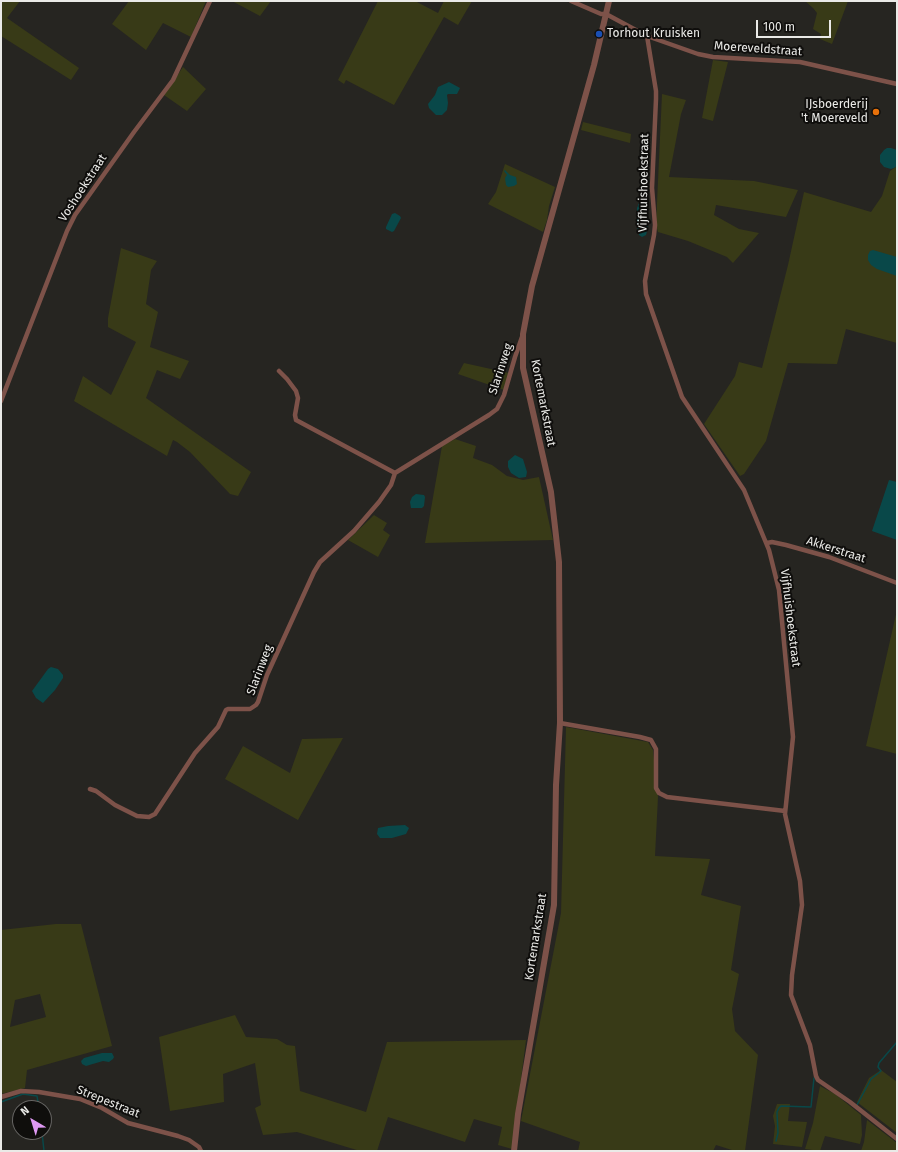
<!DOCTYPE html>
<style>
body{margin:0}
#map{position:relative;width:898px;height:1152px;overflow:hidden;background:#262521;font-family:"Fira Sans",sans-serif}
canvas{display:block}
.frame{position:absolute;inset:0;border:2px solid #eaeae7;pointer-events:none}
.north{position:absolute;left:12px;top:1100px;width:40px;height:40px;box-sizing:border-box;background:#0f0e0c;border:1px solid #676664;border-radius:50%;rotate:322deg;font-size:11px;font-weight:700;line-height:16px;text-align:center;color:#eaeae7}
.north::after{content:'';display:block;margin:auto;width:14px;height:18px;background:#de98f2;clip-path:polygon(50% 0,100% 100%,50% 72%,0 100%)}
.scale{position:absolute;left:756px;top:20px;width:75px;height:18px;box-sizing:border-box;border:2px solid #eaeae7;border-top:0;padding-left:5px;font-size:12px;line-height:14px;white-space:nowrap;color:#eaeae7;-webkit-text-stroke:3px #0f0e0c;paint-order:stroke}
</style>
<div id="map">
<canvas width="898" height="1152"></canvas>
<div class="frame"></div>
<div class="north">N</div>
<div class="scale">100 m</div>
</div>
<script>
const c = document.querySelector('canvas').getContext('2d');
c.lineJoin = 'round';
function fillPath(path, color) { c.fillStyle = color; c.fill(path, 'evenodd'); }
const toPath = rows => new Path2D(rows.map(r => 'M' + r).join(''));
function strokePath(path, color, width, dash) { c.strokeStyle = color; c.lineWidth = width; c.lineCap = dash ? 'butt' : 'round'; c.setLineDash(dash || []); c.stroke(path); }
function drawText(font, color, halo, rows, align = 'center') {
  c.font = font + ' "Fira Sans",sans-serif'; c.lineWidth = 4; c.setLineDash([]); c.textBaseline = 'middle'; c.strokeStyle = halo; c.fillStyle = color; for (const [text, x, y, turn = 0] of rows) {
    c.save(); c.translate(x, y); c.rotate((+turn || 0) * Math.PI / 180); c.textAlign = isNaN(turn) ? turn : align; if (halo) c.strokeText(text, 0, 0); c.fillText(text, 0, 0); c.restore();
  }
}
fillPath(toPath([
 [1,1,20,1,7,18,79,68,71,80,1,36],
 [129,1,206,1,191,37,163,23,146,50,112,24],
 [232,1,271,1,260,16],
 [378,1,415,1,438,13,444,1,472,1,458,25,444,17,394,105,346,80,344,84,338,80],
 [805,1,848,1,832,44,820,39,821,34,813,29,817,13,813,8],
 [713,60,728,62,713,121,702,118],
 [183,67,206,89,187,111,164,95],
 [662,94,686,100,681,114,669,177,754,181,798,190,786,217,716,205,714,215,739,229,759,233,733,263,727,257,688,241,658,232,656,225],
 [583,122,631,134,630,143,581,130],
 [505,164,555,187,549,206,547,220,543,232,488,204,496,192],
 [897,166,897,343,846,329,837,364,788,363,766,441,744,474,740,476,704,424,735,376,739,362,762,368,788,265,804,192,871,212,882,196,890,171],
 [121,248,157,261,151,270,146,304,158,312,150,347,189,361,180,379,157,370,146,398,251,472,238,496,230,494,190,452,177,442,173,440,167,456,74,401,83,376,111,395,136,342,108,327,108,318],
 [464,363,509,373,504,390,458,374],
 [455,439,476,446,473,458,492,465,507,476,523,480,539,477,553,540,425,543,442,446],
 [374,515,387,523,383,530,390,535,378,557,348,540],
 [897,610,897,754,866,746],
 [566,727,648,742,653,750,658,797,655,856,710,859,701,895,741,906,731,970,739,974,732,1009,735,1031,758,1055,745,1151,735,1151,716,1145,713,1151,578,1151,580,1142,521,1121,561,913],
 [343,738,298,820,225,779,243,746,290,773,302,739],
 [56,924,81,924,112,1046,27,1070,25,1088,1,1094,1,930],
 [40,994,46,1017,10,1027,15,1000],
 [235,1015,246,1037,277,1039,287,1045,295,1046,300,1091,366,1112,387,1042,526,1040,512,1149,498,1145,502,1127,474,1119,465,1142,388,1117,377,1151,360,1151,297,1132,263,1135,255,1108,261,1105,255,1063,223,1074,224,1102,170,1111,159,1037],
 [881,1070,897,1082,897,1133,857,1102,869,1078],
 [820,1086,835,1094,861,1115,862,1135,860,1144,825,1136,820,1151,805,1149,813,1123],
 [777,1104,790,1104,788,1121,807,1122,802,1147,773,1144,775,1126,773,1116],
 [867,1120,897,1143,897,1151,861,1151,864,1142]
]), '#383a17');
fillPath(toPath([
 [449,82,460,88,457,94,448,94,447,95,448,103,447,110,442,115,436,115,429,108,428,104,435,95,438,87],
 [887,148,891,148,897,150,897,166,894,168,891,169,884,167,880,162,880,155,884,150],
 [505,170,510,175,516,177,517,184,514,186,508,187,506,185,505,178,507,175,504,171],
 [642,202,646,206,648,227,646,235,642,237,639,235,637,227,637,208,639,203],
 [395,213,400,216,401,218,394,231,392,232,386,229,386,227,392,214],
 [873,250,897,257,897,276,877,269,871,265,868,260,868,255,870,251],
 [515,455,523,459,527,472,526,477,519,478,511,473,508,467,508,461],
 [889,480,897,482,897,540,872,531],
 [416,494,424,495,425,497,424,506,422,508,411,508,410,502,412,497],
 [51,667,58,669,63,675,63,678,55,690,43,703,36,698,32,691,48,669],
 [405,825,409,828,406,834,392,838,380,838,377,834,378,828,388,826],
 [102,1053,112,1053,114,1057,113,1059,109,1062,103,1061,86,1066,82,1064,81,1061,84,1058]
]), '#094849');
strokePath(toPath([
 [1,1102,23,1094,37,1096,39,1108],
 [857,1105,871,1079,881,1071,878,1067,879,1063,897,1042],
 [42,1132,44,1151],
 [776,1141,778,1133,777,1112,779,1108,781,1106,811,1107,814,1078]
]), '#094849', 1.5);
strokePath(toPath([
 [571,1,601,14,606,14,647,36,698,54,713,57,800,62,897,84],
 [647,36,656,91,656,99,652,188,655,225,654,235,645,281,646,294,682,397,744,490,769,550,779,590,793,737,785,814,800,881,802,905,792,975,791,995,810,1045,816,1076,818,1080,850,1102,897,1139],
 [279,371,287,379,296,391,298,398,295,415,296,420,395,473],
 [1,401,67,231,75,215,134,132,173,80,210,1],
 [767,543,772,542,786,545,829,557,897,583],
 [560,723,640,737,651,740,656,749,656,788,659,793,667,797,785,811],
 [90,789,96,791,115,805,137,816,149,817,155,814,195,753,218,727,226,710,228,709,250,709,256,705,258,702,267,675,314,572,320,562,354,531,379,502,391,485,395,473,489,415,497,409,504,395,515,357,522,337],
 [1,1097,21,1091,39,1092,80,1099,102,1108,128,1123,178,1136,189,1140,199,1147,201,1151]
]), '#7d5249', 4.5);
strokePath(toPath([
 [514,1151,518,1114,554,905,556,785,560,723,559,562,551,492,523,368,523,334,532,286,594,65,609,1]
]), '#7d5249', 6);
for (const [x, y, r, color] of [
 [599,34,4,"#1a4fb4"],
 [876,112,4,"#e8710a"]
]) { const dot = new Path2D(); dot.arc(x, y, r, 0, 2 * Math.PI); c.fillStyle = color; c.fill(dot); strokePath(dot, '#0f0e0c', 1.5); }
drawText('12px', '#eaeae7', '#0f0e0c', [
 ["Torhout Kruisken",607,34],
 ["IJsboerderij",868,105,"right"],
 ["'t Moereveld",868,119,"right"]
], 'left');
drawText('12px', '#eaeae7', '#0f0e0c', [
 ["Moereveldstraat",758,49,4],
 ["Vijfhuishoekstraat",644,183,-89],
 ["Voshoekstraat",83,188,-57],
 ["Slarinweg",501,369,-72],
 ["Kortemarkstraat",543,403,79],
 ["Akkerstraat",836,550,18],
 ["Vijfhuishoekstraat",790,618,83],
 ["Slarinweg",260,670,-69],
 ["Kortemarkstraat",536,937,-81],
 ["Strepestraat",108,1102,22]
]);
</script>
